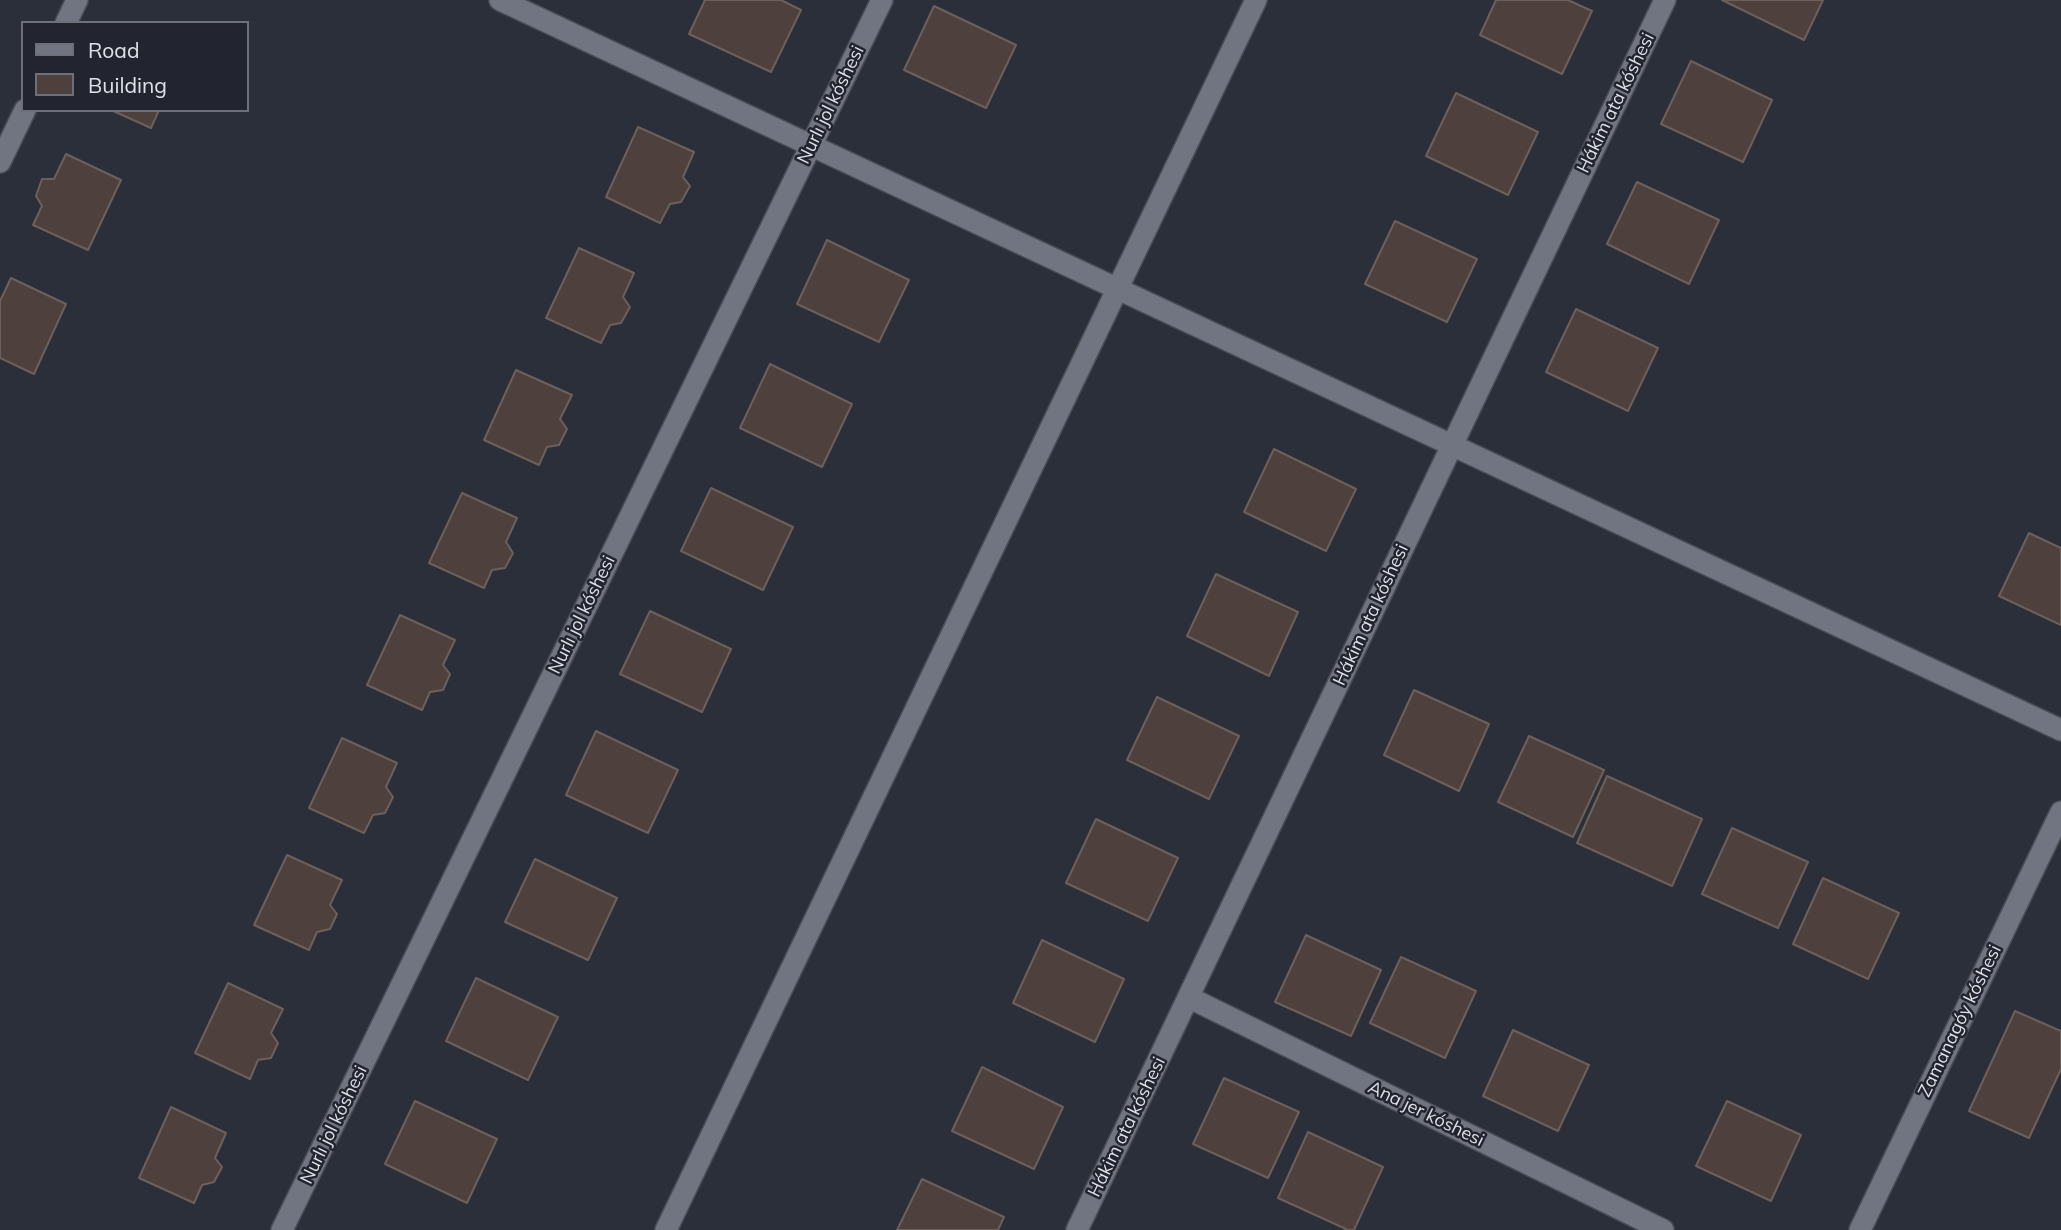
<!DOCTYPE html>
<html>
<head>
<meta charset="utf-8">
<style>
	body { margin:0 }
	#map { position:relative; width:2061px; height:1230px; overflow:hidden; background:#2b2f39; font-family:Mulish,sans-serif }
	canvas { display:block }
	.legend { position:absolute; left:21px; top:21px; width:228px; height:91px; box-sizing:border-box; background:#22252f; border:2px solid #6e7079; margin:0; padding:9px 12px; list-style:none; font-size:21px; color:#dfe1e8 }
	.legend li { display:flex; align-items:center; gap:14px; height:35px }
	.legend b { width:35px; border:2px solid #6e7079 }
</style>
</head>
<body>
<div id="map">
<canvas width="2061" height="1230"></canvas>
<ul class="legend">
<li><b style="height:9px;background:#717581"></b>Road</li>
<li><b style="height:19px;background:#4e413d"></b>Building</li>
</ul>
</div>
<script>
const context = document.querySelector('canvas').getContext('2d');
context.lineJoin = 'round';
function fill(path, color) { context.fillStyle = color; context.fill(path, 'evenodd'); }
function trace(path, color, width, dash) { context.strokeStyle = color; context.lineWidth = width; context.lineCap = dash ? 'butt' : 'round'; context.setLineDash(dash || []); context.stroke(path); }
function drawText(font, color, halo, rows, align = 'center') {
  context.font = font + ' Mulish,sans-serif'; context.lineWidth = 5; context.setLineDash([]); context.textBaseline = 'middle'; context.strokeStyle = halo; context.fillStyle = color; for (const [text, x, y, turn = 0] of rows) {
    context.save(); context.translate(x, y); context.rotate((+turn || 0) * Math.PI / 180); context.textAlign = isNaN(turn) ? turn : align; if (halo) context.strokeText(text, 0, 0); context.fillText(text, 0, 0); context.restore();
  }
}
const building = new Path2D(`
	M705,0H781L801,10L771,72L689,34Z
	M1496,0H1568L1592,11L1562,74L1480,35Z
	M1722,0H1823L1804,40Z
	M934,6L1016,45L986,108L904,70Z
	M1691,61L1772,100L1743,162L1661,124Z
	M1456,93L1538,132L1508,195L1426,156Z
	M111,110H159L151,128Z
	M638,127L694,152L683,177L690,186L681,202L670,204L660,223L606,197Z
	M66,154L121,180L88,250L33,225L42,206L36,196L42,179H54Z
	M1637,182L1719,220L1689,284L1607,244Z
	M1395,221L1477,259L1447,322L1365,284Z
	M827,240L909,280L879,342L797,304Z
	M579,248L634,273L623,297L630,307L621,323L610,325L601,343L546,318Z
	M11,278L66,304L34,374L0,358V301Z
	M1576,309L1658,348L1628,411L1546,372Z
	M770,364L852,404L822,467L740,428Z
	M516,370L572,395L560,419L567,429L559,445L547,447L539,465L484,440Z
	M1274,449L1356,489L1326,551L1244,512Z
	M711,488L793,527L763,590L681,551Z
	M462,493L517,518L506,542L513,553L505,568L492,570L484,588L429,563Z
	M2029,533L2061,548V625L1999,596Z
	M1216,574L1298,612L1269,676L1187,636Z
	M650,611L731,649L702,712L620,674Z
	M400,615L455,640L443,665L450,674L443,690L430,692L422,710L367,685Z
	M1414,690L1489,724L1459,791L1384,755Z
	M1157,697L1239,736L1209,799L1127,760Z
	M596,731L678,770L648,833L566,795Z
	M1529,736L1604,770L1573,837L1498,802Z
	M342,738L397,763L386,787L393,797L385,813L373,815L364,833L309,808Z
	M1607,776L1702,819L1672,886L1577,843Z
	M1096,819L1178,858L1148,921L1066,883Z
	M1732,828L1808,862L1778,928L1702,894Z
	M287,855L342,880L330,905L337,914L330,929L317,932L309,950L254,925Z
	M535,859L617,898L588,960L505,922Z
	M1823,878L1899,913L1868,979L1793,944Z
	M1306,935L1381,970L1351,1036L1275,1002Z
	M1042,940L1124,979L1095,1042L1013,1003Z
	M1401,957L1476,991L1445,1058L1370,1023Z
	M476,978L558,1017L528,1080L446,1041Z
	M228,983L283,1009L271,1033L278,1043L271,1058L258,1060L250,1079L195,1053Z
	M2015,1011L2061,1031V1069L2029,1138L1969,1111Z
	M1513,1030L1589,1065L1558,1131L1483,1096Z
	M982,1067L1063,1107L1034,1169L952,1131Z
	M1224,1078L1299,1112L1268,1178L1193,1144Z
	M415,1101L497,1139L467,1203L385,1164Z
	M1727,1101L1801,1135L1771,1201L1696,1166Z
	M171,1107L226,1133L215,1158L222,1167L214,1182L202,1185L194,1203L139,1178Z
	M1308,1132L1383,1167L1354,1230H1348L1278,1198Z
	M922,1179L1004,1217L998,1230H897Z`);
fill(building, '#4e413d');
trace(building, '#6d605b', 2);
const lane = new Path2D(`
	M666,1230L1256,0`);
const street = new Path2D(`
	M500,0L2061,730
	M66,23L77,0
	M0,162L25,110
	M1190,998L1663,1230
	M282,1230L882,0
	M1077,1230L1665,0
	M1860,1230L2061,812`);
trace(lane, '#494c54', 24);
trace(street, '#494c54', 24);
trace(lane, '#717581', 21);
trace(street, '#717581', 21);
drawText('18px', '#dfe1e8', '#22252f', [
	["Hákim ata kóshesi",1616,103,-64],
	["Nurlı jol kóshesi",831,105,-64],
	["Nurlı jol kóshesi",582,615,-64],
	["Hákim ata kóshesi",1371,615,-65],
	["Zamanagóy kóshesi",1960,1021,-64],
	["Ana jer kóshesi",1426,1114,26],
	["Nurlı jol kóshesi",334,1125,-64],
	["Hákim ata kóshesi",1127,1127,-64]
]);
</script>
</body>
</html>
